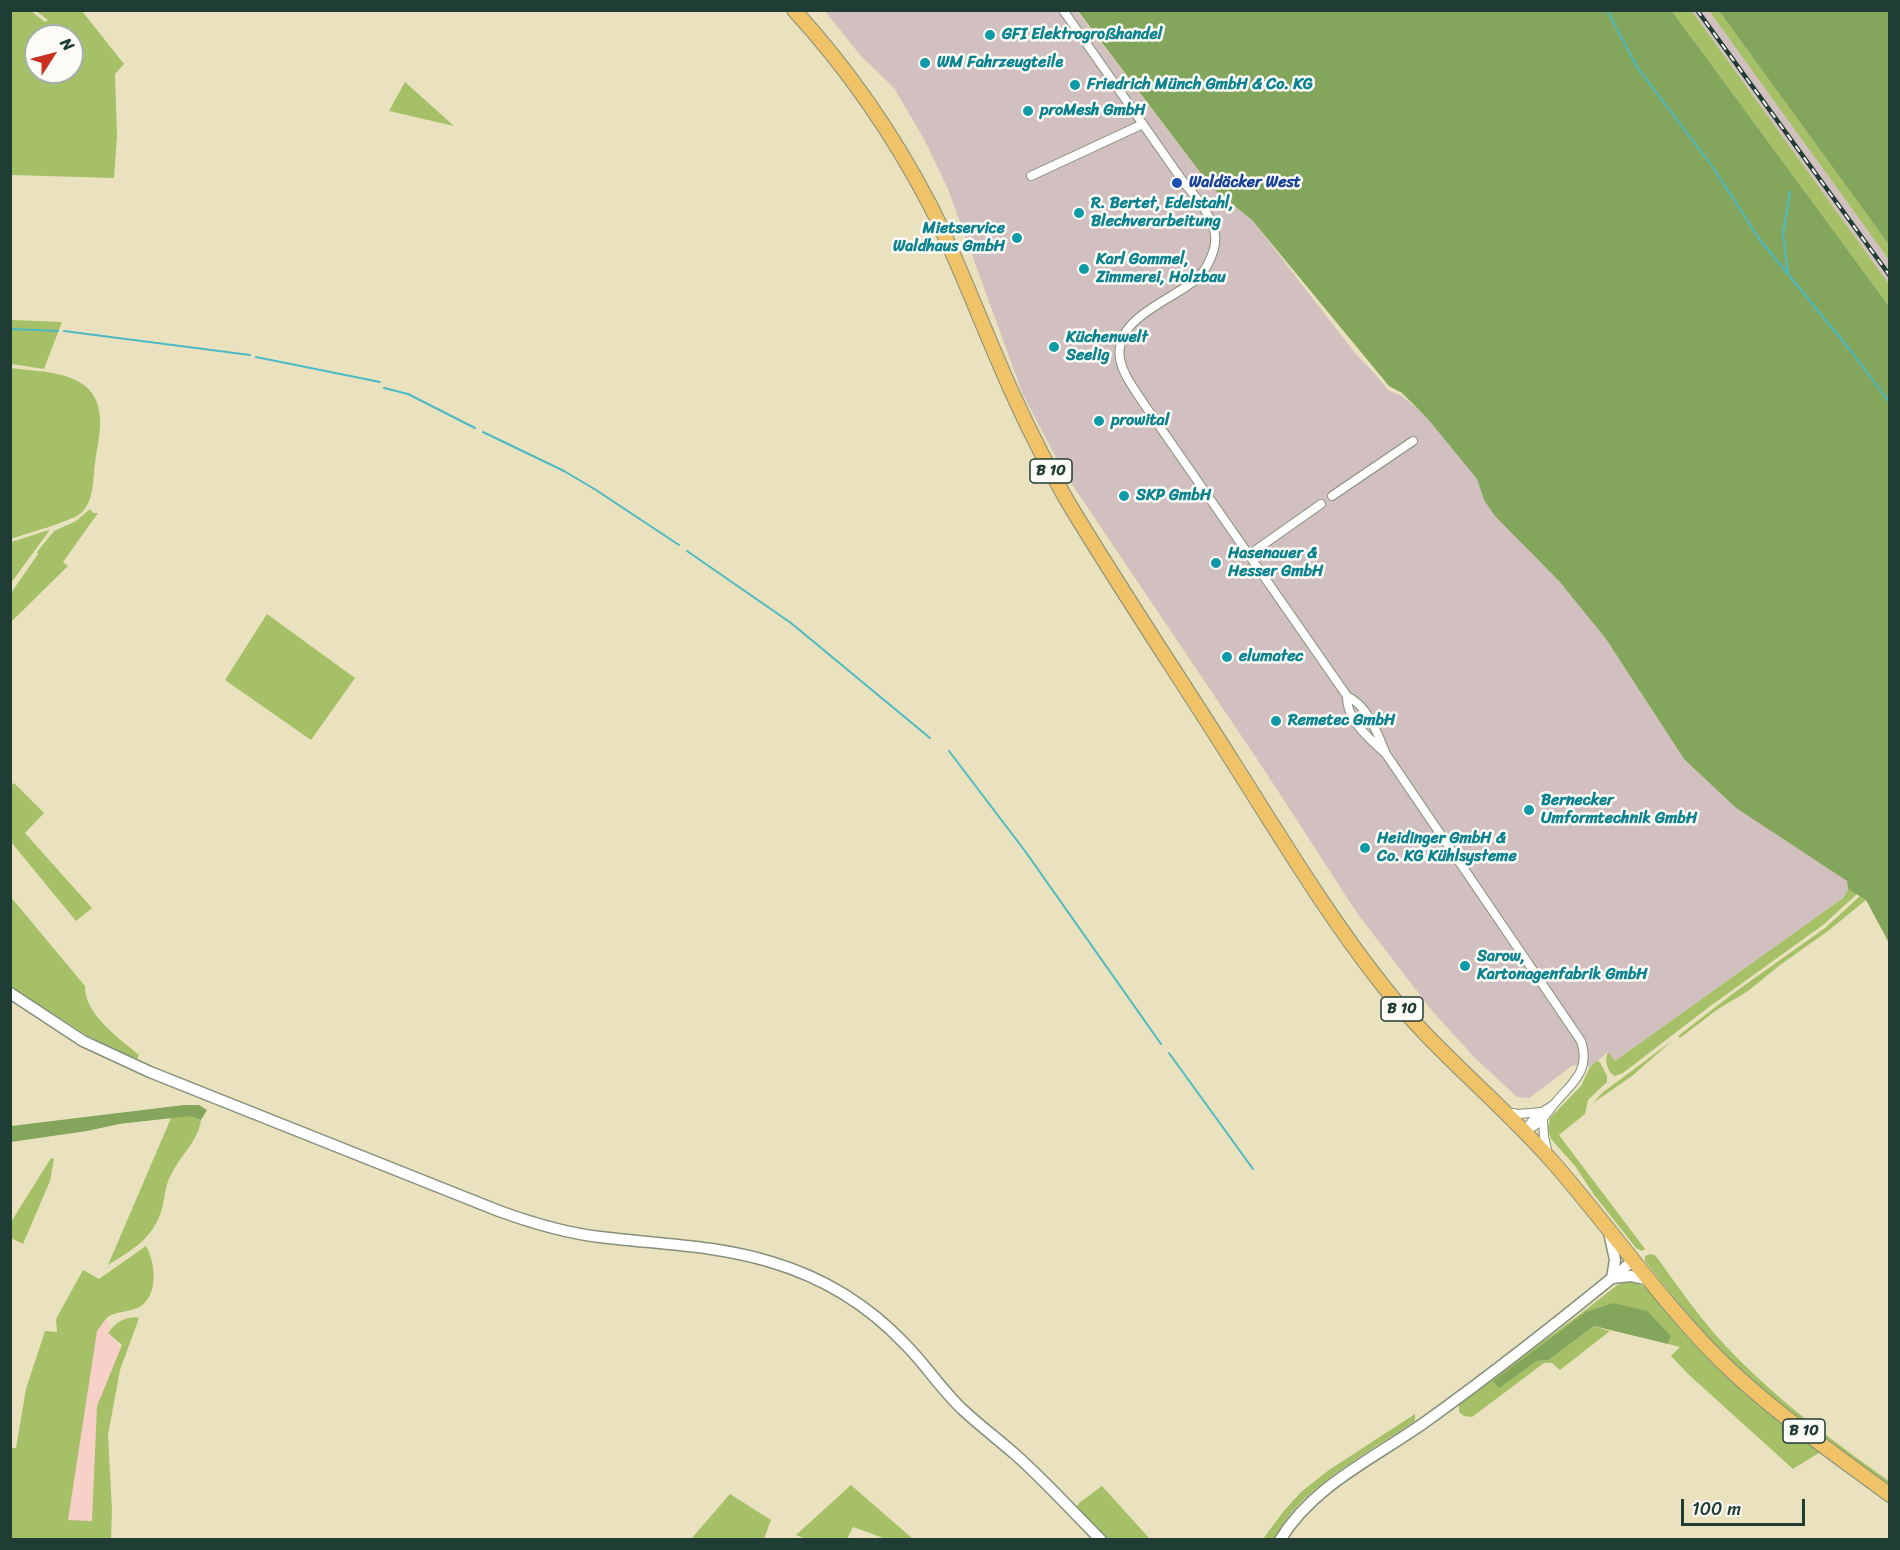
<!DOCTYPE html>
<html>
<head>
<meta charset="utf-8">
<style>
	body { margin:0 }
	#map { position:relative; width:1900px; height:1550px; overflow:hidden; background:#eae2bf; font-family:Sriracha,sans-serif }
	canvas { display:block }
	.frame { position:absolute; inset:0; border:12px solid #1f3d34; pointer-events:none }
	.north { position:absolute; left:24px; top:24px; width:60px; height:60px; box-sizing:border-box; background:#fdfcf7; border:2px solid #a4b0a9; border-radius:50%; rotate:54deg; font-size:16px; font-weight:700; line-height:24px; text-align:center; color:#1f3d34 }
	.north::after { content:''; display:block; margin:auto; width:21px; height:27px; background:#c8321e; clip-path:polygon(50% 0,100% 100%,50% 72%,0 100%) }
	.scale { position:absolute; left:1681px; top:1499px; width:124px; height:27px; box-sizing:border-box; border:3px solid #1f3d34; border-top:0; padding-left:8px; font-size:18px; line-height:21px; white-space:nowrap; color:#1f3d34; -webkit-text-stroke:4px #fdfcf7; paint-order:stroke }
</style>
</head>
<body>
<div id="map">
<canvas width="1900" height="1550"></canvas>
<div class="frame"></div>
<div class="north">N</div>
<div class="scale">100 m</div>
</div>
<script>
const context = document.querySelector('canvas').getContext('2d');
context.lineJoin = 'round';
function fill(path, color) { context.fillStyle = color; context.fill(path, 'evenodd'); }
function trace(path, color, width, dash) { context.strokeStyle = color; context.lineWidth = width; context.lineCap = dash ? 'butt' : 'round'; context.setLineDash(dash || []); context.stroke(path); }
function drawText(font, color, halo, rows, align = 'center') {
  context.font = font + ' Sriracha,sans-serif'; context.lineWidth = 5; context.setLineDash([]); context.textBaseline = 'middle'; context.strokeStyle = halo; context.fillStyle = color; for (const [text, x, y, turn = 0] of rows) {
    context.save(); context.translate(x, y); context.rotate((+turn || 0) * Math.PI / 180); context.textAlign = isNaN(turn) ? turn : align; if (halo) context.strokeText(text, 0, 0); context.fillText(text, 0, 0); context.restore();
  }
}
fill(new Path2D(`
	M105,1317L110,1325L108,1333L118,1344L121,1352L108,1385L101,1522L72,1529L62,1514L84,1343Z`), '#f7d1c8');
fill(new Path2D(`
	M825,11H1077L1212,188L1252,220L1355,353L1376,375L1388,390L1402,396L1428,418L1461,458L1477,479L1484,500L1559,581L1606,639L1684,759L1736,808L1847,881L1848,889L1843,898L1615,1061L1608,1052L1590,1067L1573,1065L1529,1098L1517,1097L1475,1058L1433,1012L1357,913L1265,771L1063,471L1023,395L948,189L924,139L894,88L860,55Z
	M1692,11H1709L1817,160L1889,260V284Z`), '#d2bfc0');
fill(new Path2D(`
	M11,10L31,11L45,22L48,20L36,11H82L124,64L115,74L117,136L114,178L11,175ZM36,36H72V72H36Z
	M1672,11H1692L1889,284V306Z
	M1709,11H1719L1889,245V260Z
	M405,82L454,126L389,111Z
	M11,320L62,322L44,369L11,364Z
	M11,368C46,373 97,370 100,417C101,432 97,448 95,463C93,479 94,503 80,514C69,522 25,534 11,539Z
	M90,509L93,513H98L63,562L68,566L11,622V593L38,554L37,552L54,531L76,521Z
	M49,530V531L11,583V542Z
	M267,614L355,678L311,740L225,680Z
	M14,783L44,813L25,833L92,908L76,921L11,842V786Z
	M1848,889L1857,894L1823,925L1709,1007L1623,1073L1615,1076C1607,1072 1604,1060 1608,1052L1615,1061L1843,898Z
	M10,896L85,986C84,1014 120,1039 139,1055L136,1061L88,1036L11,987Z
	M1860,896L1866,900L1828,931L1780,965L1748,991L1718,1009L1680,1038L1678,1036L1735,992L1825,928Z
	M1673,1040L1632,1076L1593,1103L1602,1093Z
	M1597,1061L1600,1062L1607,1076V1082L1588,1100L1585,1114L1559,1135L1645,1249L1642,1251L1636,1248L1595,1196L1575,1166L1551,1139L1548,1129L1550,1118L1581,1086L1590,1067Z
	M190,1115L201,1120C198,1141 181,1155 172,1173C165,1184 165,1197 162,1209C153,1239 132,1250 108,1265L171,1118Z
	M51,1158L54,1159L50,1181L23,1244L11,1238V1222Z
	M146,1246C155,1261 159,1294 141,1306C131,1312 119,1311 109,1316C105,1319 101,1326 97,1331L68,1520L92,1521L97,1406L122,1345L108,1333C116,1322 126,1316 139,1318L120,1370L108,1435L112,1510L111,1539H11V1448H16L26,1389L45,1331L57,1332L56,1319L83,1270L99,1279Z
	M1650,1254L1655,1255L1661,1263C1678,1287 1695,1311 1714,1333C1764,1390 1827,1437 1889,1481V1489C1846,1456 1800,1424 1759,1387C1716,1349 1680,1306 1645,1261V1256Z
	M1627,1281C1652,1283 1666,1310 1680,1328C1720,1377 1772,1413 1822,1451L1793,1469L1688,1374L1671,1356L1680,1347L1668,1344L1671,1336L1613,1303L1499,1387L1537,1361L1549,1360L1594,1326L1610,1331L1560,1370L1552,1363H1544L1472,1417L1464,1416L1459,1412V1404L1588,1308L1616,1286Z
	M1415,1414V1421C1375,1448 1323,1476 1292,1512C1285,1520 1280,1531 1274,1539H1263L1283,1512L1301,1492L1329,1470Z
	M851,1485L913,1539H886L853,1527L847,1539H806L796,1535Z
	M1102,1486L1150,1539H1106L1076,1509L1079,1503Z
	M730,1494L771,1520L764,1539H691Z`), '#a5c067');
fill(new Path2D(`
	M1078,11H1672L1889,306V943L1866,900L1848,889L1847,881L1736,808L1684,759L1606,639L1559,581L1495,516L1484,500L1477,479L1428,419L1402,393L1389,386L1252,220L1212,188Z
	M1719,11H1889V245Z
	M184,1105H199L207,1110L201,1120L190,1116L119,1124L87,1131L11,1142V1126Z
	M1613,1303L1647,1311L1671,1336L1668,1344L1594,1326L1549,1360L1537,1361L1499,1388L1493,1381L1586,1312Z`), '#84a65c');
trace(new Path2D(`
	M1607,10L1637,67L1712,166L1760,240L1851,351L1890,403
	M1788,273L1783,234L1790,192
	M10,329L58,331
	M64,331L250,355
	M256,357L380,382
	M384,388L408,394L475,428
	M483,432L564,471L596,490L679,545
	M687,551L791,623L930,738
	M949,751L1025,851L1161,1044
	M1169,1053L1253,1169`), '#4bbac3', 2);
const minor = new Path2D(`
	M1063,10L1182,180C1193,194 1207,209 1213,226C1216,234 1216,241 1214,249C1211,259 1206,269 1199,277C1174,300 1113,317 1120,359C1123,375 1135,390 1144,404L1347,696C1369,707 1377,733 1386,754
	M1031,176L1143,124
	M1332,496L1413,441
	M1250,554L1321,504
	M1347,696C1346,720 1370,739 1386,754L1581,1041C1591,1071 1572,1083 1555,1103C1543,1118 1543,1122 1524,1132
	M1507,1112L1518,1114L1541,1112
	M1543,1121L1544,1137L1548,1154
	M1525,1130L1536,1116L1553,1105`);
const tertiary = new Path2D(`
	M10,993L83,1041L150,1072L499,1211C532,1223 565,1233 600,1237C657,1244 716,1245 771,1262C822,1277 868,1305 905,1344C925,1364 941,1389 962,1409C979,1425 999,1440 1017,1456C1046,1482 1073,1512 1101,1540
	M1609,1232L1615,1260L1612,1278
	M1613,1278L1631,1276L1650,1280
	M1280,1540C1314,1484 1377,1457 1428,1420C1499,1369 1567,1315 1634,1260`);
const primary = new Path2D(`
	M794,10C848,69 893,134 930,205C954,252 973,302 994,351C1015,402 1039,451 1066,499C1119,587 1176,672 1231,759C1280,836 1327,915 1384,987C1434,1050 1498,1100 1552,1161C1609,1226 1659,1299 1721,1361C1772,1411 1832,1452 1890,1495`);
trace(minor, '#84907a', 10);
trace(tertiary, '#84907a', 13);
trace(primary, '#84907a', 16);
trace(minor, '#fff', 8);
trace(tertiary, '#fff', 10);
trace(primary, '#f1c369', 14);
const rail = new Path2D(`
	M1697,10L1890,276`);
trace(rail, '#1f3d34', 4.5);
trace(rail, '#fdfcf7', 2, [7]);
for (const [x, y, r, color] of [
	[990,35,6,"#0f9aa8"],
	[925,63,6,"#0f9aa8"],
	[1075,85,6,"#0f9aa8"],
	[1028,111,6,"#0f9aa8"],
	[1177,183,6,"#1a4fb4"],
	[1079,213,6,"#0f9aa8"],
	[1017,238,6,"#0f9aa8"],
	[1084,269,6,"#0f9aa8"],
	[1054,347,6,"#0f9aa8"],
	[1099,421,6,"#0f9aa8"],
	[1124,496,6,"#0f9aa8"],
	[1216,563,6,"#0f9aa8"],
	[1227,657,6,"#0f9aa8"],
	[1276,721,6,"#0f9aa8"],
	[1529,810,6,"#0f9aa8"],
	[1365,848,6,"#0f9aa8"],
	[1465,966,6,"#0f9aa8"]
]) { const dot = new Path2D(); dot.arc(x, y, r, 0, 2 * Math.PI); context.fillStyle = color; context.fill(dot); trace(dot, '#fdfcf7', 2); }
for (const [x, y, w] of [
	[1051,471,42],
	[1402,1009,42],
	[1804,1431,42]
]) { const box = new Path2D(); box.roundRect(x - w / 2, y - 12, w, 24, 4.5); context.fillStyle = '#fdfcf7'; context.fill(box); trace(box, '#1f3d34', 1.5); }
drawText('bold 15px', '#1f3d34', null, [
	["B 10",1051,471],
	["B 10",1402,1009],
	["B 10",1804,1431]
]);
drawText('bold 16px', '#0d838f', '#fdfcf7', [
	["GFI Elektrogroßhandel",1002,35],
	["WM Fahrzeugteile",937,63],
	["Friedrich Münch GmbH & Co. KG",1087,85],
	["proMesh GmbH",1040,111],
	["R. Bertet, Edelstahl,",1091,204],
	["Blechverarbeitung",1091,222],
	["Mietservice",1005,229,"right"],
	["Waldhaus GmbH",1005,247,"right"],
	["Karl Gommel,",1096,260],
	["Zimmerei, Holzbau",1096,278],
	["Küchenwelt",1066,338],
	["Seelig",1066,356],
	["prowital",1111,421],
	["SKP GmbH",1136,496],
	["Hasenauer &",1228,554],
	["Hesser GmbH",1228,572],
	["elumatec",1239,657],
	["Remetec GmbH",1288,721],
	["Bernecker",1541,801],
	["Umformtechnik GmbH",1541,819],
	["Heidinger GmbH &",1377,839],
	["Co. KG Kühlsysteme",1377,857],
	["Sarow,",1477,957],
	["Kartonagenfabrik GmbH",1477,975]
], 'left');
drawText('bold 16px', '#164399', '#fdfcf7', [
	["Waldäcker West",1189,183]
], 'left');
</script>
</body>
</html>
